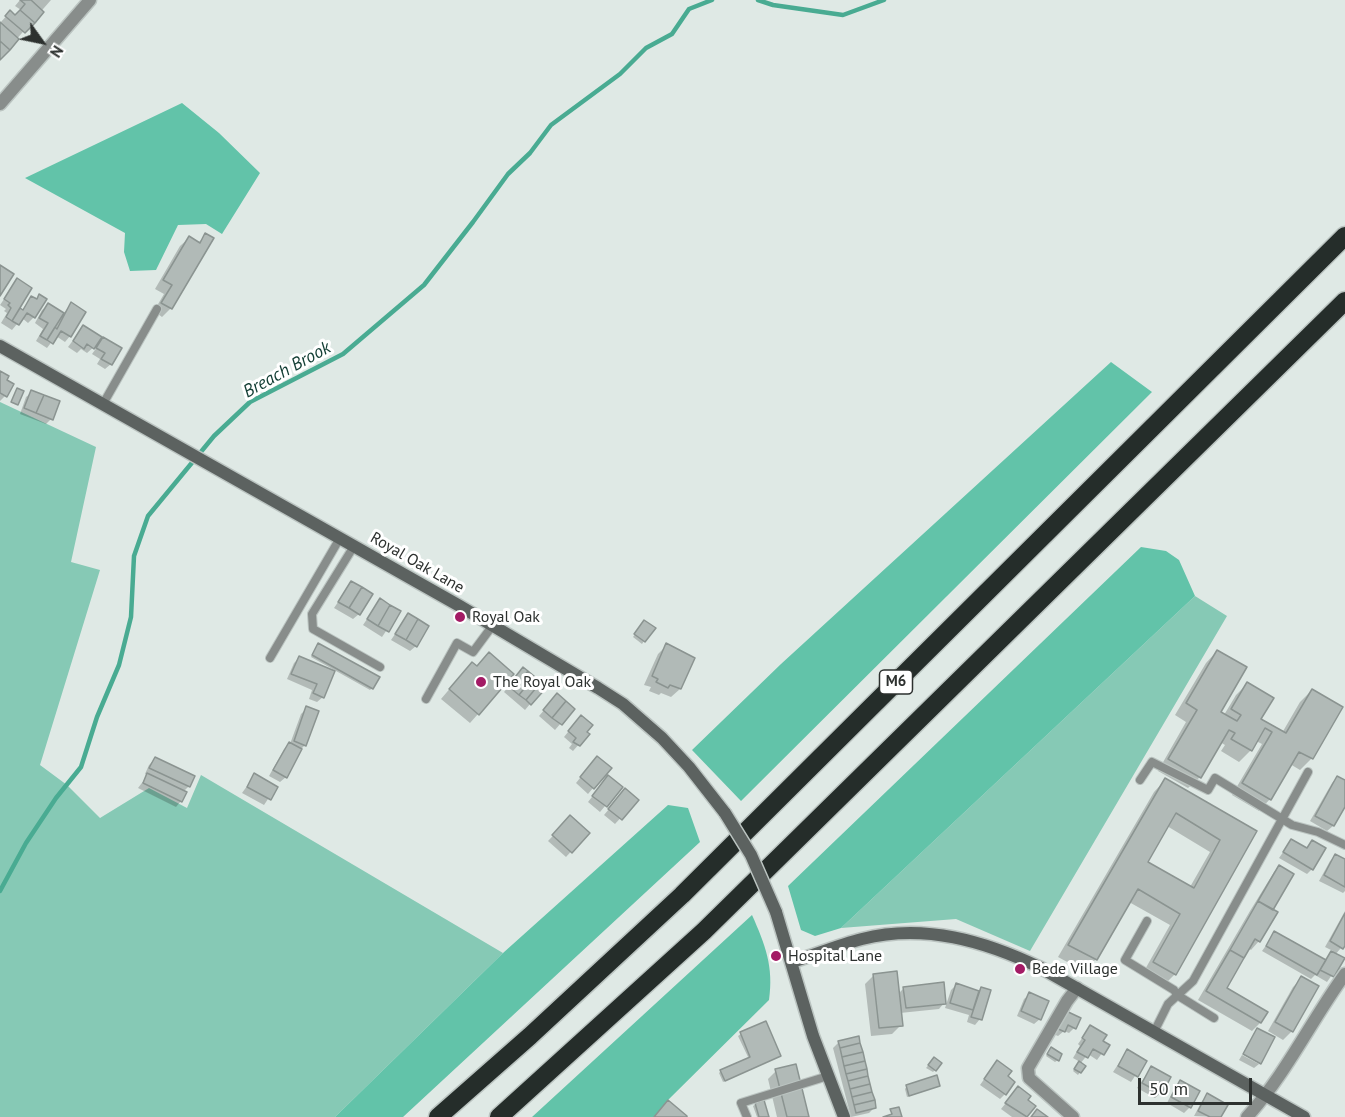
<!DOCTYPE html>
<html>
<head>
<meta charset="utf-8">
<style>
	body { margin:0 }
	#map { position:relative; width:1345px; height:1117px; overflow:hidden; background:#dfe9e5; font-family:"PT Sans",sans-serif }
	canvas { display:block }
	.north { position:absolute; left:12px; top:12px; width:60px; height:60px; -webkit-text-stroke:4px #fff; paint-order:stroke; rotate:123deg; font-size:16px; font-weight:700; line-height:24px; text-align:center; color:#2d312f }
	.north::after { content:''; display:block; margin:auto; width:21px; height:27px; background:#2d312f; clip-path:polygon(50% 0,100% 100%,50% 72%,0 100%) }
	.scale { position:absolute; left:1138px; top:1078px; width:114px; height:27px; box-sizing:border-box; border:3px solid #2d312f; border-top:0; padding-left:8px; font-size:18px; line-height:21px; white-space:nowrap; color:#2d312f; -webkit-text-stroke:4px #fff; paint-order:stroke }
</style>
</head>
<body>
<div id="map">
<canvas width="1345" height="1117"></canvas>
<div class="north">N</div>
<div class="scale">50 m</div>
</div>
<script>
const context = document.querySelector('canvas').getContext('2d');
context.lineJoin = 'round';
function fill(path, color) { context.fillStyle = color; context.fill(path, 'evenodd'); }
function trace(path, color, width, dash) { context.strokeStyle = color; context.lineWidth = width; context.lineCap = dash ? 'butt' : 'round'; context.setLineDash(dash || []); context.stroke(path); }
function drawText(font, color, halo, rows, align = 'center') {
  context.font = font + ' "PT Sans",sans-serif'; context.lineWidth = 6; context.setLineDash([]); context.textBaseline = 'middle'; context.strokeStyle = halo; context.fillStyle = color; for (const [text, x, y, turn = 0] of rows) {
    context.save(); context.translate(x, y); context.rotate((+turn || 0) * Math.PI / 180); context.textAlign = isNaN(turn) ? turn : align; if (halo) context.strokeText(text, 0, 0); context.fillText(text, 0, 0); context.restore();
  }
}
fill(new Path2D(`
	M0,402L96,447L71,562L100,570L40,765L67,785L100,818L149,788L187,808L201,775L503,953L335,1117H0Z
	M1195,596L1227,616L1030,951L956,919L841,928Z`), '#86c9b5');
fill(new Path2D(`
	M182,103L219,133L260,173L222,234L206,224L178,225L156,270L130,271L124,252L125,233L25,178Z
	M1111,362L1152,392L741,801L692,750L781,664Z
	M1141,547L1166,551L1179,560L1195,596L841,928L815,936L801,930L788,886Z
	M668,805L688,808L700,842L403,1117H335L503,953Z
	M752,915C765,944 774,967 769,1000L668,1100L654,1117H532Z`), '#62c3a9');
fill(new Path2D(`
	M20,0H51L0,58V23L10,12L15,17L21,10L15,6Z
	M206,235L171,308L162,317L154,311L164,294L155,289L180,246L189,238L198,243Z
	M17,280L18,309L21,311L32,298L36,300L40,296L34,317L28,323L22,318L12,330L1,323L7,313L4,311L6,309L0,305Z
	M71,304L70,336L65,342L56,336L47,348L36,341L43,329L35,323L42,310L48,305L63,314Z
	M83,327L95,346L87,353L81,349L77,353L68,347Z
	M103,339L111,364L105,369L97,364L100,359L92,354Z
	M0,373L5,396L0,401Z
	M32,392L51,419L46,424L20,414L26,397Z
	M351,583L359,614L353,619L334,608Z
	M380,600L399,612L382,637L363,625Z
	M408,615L416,646L410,651L391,640Z
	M642,624L644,641L642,644L633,637Z
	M667,645L693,659L680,689L671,697L661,693L659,695L649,691L651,687L644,685L658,654Z
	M316,647L372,688L370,690L311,657Z
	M1217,651L1219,712L1224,715L1236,695L1247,684L1259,720L1282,733L1300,702L1312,690L1341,707L1312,758L1300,770L1290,764L1270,799L1259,811L1232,795L1262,744L1256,741L1251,750L1239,762L1221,751L1225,745L1220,742L1200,777L1188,788L1158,771L1186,722L1175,715L1206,663Z
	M299,658L333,672L323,697L317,702L309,699L312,690L287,679L294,663Z
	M464,672L478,714L470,723L441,699Z
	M518,675L530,704L525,710L504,692Z
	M552,701L573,709L555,730L539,716Z
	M307,708L305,745L300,750L286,777L280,782L269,776L284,749L290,744L301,714Z
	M576,722L587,735L573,751L569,748L572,744L564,737Z
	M155,759L189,786L183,792L181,801L176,807L138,788L148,775L145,774L149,765Z
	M592,763L593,788L588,794L576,783Z
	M255,775L276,787L264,805L242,793Z
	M1337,777L1345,782V804L1333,826L1327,831L1310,821L1332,783Z
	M1165,780L1255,831L1175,974L1164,985L1143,973L1170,925L1129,902L1096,959L1084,971L1058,957L1154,792ZM1167,826L1210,852L1190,887L1146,863Z
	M603,783L621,787L600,812L588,802Z
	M620,796L637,800L615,824L604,815Z
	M571,817L588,833L566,857L548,841Z
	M1291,841L1305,849L1312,842V869L1307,874L1279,858Z
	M1335,856L1345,861V891L1343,893L1319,881L1330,861Z
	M1280,867L1271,910L1259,941L1251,950L1248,948L1225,988L1266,1012L1260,1023L1252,1031L1198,1000L1250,911L1274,872Z
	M1345,911V943L1335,955L1343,959L1327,982L1315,975L1311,979L1262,951L1275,933L1324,961L1333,951L1325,947Z
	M874,975L898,994L904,988L944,1003L939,1009L900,1013L901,1025L892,1034L871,1036L865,984Z
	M1302,978L1292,1031L1283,1040L1268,1031L1293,987Z
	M956,985L978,992L981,988L980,1019L975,1025L967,1022L969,1015L945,1008L951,990Z
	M1030,994L1040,1019L1034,1024L1017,1016L1024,999Z
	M1059,1017L1074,1028L1069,1033L1064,1031L1058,1036L1051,1033Z
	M1090,1027L1101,1041L1108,1045L1097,1060L1088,1054L1080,1064V1072L1078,1075L1073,1071L1080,1062L1073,1058L1080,1046L1078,1044Z
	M741,1034L779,1056L723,1082L719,1073L721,1071L749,1059L738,1036Z
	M839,1042L875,1107L869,1113L851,1117L833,1048Z
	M1127,1051L1145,1061L1131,1082L1113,1072Z
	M1049,1052L1058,1060L1055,1062L1046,1056Z
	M1242,1055L1259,1064L1254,1068L1239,1060Z
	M932,1061L935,1070L933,1072L926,1068Z
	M992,1068L1006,1077L1005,1094L1000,1099L980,1085Z
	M1151,1068L1161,1093L1155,1098L1137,1088Z
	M776,1071L807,1117H777L768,1079Z
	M1181,1082L1190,1107L1184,1113L1167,1103L1175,1087Z
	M907,1086H939L907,1097L905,1089Z
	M1018,1088L1026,1101L1033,1106L1026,1117H1012L1001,1109Z
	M1208,1095L1219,1117L1194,1116L1202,1101Z
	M756,1104L767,1117H757L753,1106Z`), '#0003');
trace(new Path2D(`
	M758,0L773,5L843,15L884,0
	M0,891L26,843L56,798L81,767L97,717L119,665L131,617L134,556L148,516L214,436L250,402L343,354L424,285L473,222L508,174L530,153L551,125L620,74L646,48L672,34L689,9L712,0`), '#49ab92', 4.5);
const building = new Path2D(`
	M20,0H31L44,12L35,23L20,10L25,4Z
	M10,10L15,15L20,10L35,23L25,33L5,16Z
	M0,22L19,39L10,50L0,41Z
	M0,41L10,50L0,60Z
	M205,233L214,238L172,309L161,303L172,285L163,280L189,236L200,243Z
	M0,265L14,274L0,296Z
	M17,278L32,288L12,321L6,317L11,308L8,305L10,303L4,299Z
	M39,294L47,299L35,318L27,313L19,325L12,321L20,308L23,310L31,296L37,299Z
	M71,302L86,312L71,337L61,331L53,344L47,340L55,327L57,329Z
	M48,303L64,313L47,340L40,336L48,323L39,318Z
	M83,325L102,337L94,349L87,344L84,349L73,341Z
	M103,337L122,348L112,365L101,359L105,353L96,348Z
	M0,371L9,376L7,380L14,384L7,397L0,393Z
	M17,388L24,391L18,405L11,402Z
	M31,390L44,395L36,413L24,408Z
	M44,395L60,401L53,420L36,413Z
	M351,581L362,587L349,608L338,602Z
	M362,587L373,594L360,615L349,608Z
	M380,598L390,605L378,626L367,619Z
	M390,605L401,611L389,632L378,626Z
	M408,613L418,619L406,640L395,634Z
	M418,619L429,626L417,647L406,640Z
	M644,620L656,628L645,642L634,634Z
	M318,643L380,677L373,689L312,655Z
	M666,643L695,658L681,689L670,685L668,688L656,682L658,679L652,676Z
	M1217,650L1247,667L1221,712L1237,721L1241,715L1231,709L1247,682L1274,698L1261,719L1286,733L1312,689L1343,707L1313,759L1299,752L1271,800L1242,783L1272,732L1265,728L1252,751L1231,739L1235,733L1229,730L1201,778L1168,759L1197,710L1186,703Z
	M489,652L514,674L479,715L449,689L472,662L477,666Z
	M299,656L335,671L324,698L313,693L317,684L291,674Z
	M523,667L528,671L513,690L508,686Z
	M528,671L534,676L519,695L513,690Z
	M534,676L541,682L526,700L519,695Z
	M541,682L547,687L531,705L526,700Z
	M557,693L566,701L552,718L543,710Z
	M566,701L575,709L562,725L552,718Z
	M306,706L319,711L306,746L294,741Z
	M581,715L593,725L587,732L590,734L580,746L573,742L576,738L568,731Z
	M289,742L302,749L287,778L273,770Z
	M597,756L612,768L594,789L580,777Z
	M155,757L195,776L190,787L149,768Z
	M147,773L187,792L182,802L143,783Z
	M254,773L278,787L271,800L247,787Z
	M608,775L623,787L607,807L592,796Z
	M1337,776L1345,780V807L1334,826L1315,816Z
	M1165,778L1257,831L1176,975L1153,962L1180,914L1138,889L1097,960L1068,945ZM1176,813L1220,840L1194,888L1148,862Z
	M625,788L639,800L622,820L608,809Z
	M570,815L590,833L572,853L552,835Z
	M1291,839L1307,848L1312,840L1326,848L1313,870L1283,852Z
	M1335,854L1345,859V887L1324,875Z
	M1279,865L1294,874L1273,910L1258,901Z
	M1258,901L1278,912L1260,942L1255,939L1244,958L1230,950Z
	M1345,913V946L1343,949L1330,941Z
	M1274,931L1326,960L1317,975L1266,946Z
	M1230,950L1244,958L1227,988L1268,1012L1261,1023L1206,991Z
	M1331,951L1345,958L1334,977L1320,970Z
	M897,971L903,1026L879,1028L873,974Z
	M1301,976L1319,986L1293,1032L1275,1022Z
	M944,982L946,1004L906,1008L903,987Z
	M956,983L979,991L973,1010L950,1003Z
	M981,987L991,990L982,1020L971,1017Z
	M1029,992L1049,1001L1041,1020L1021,1011Z
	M1064,1010L1081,1018L1076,1029L1068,1025L1065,1032L1056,1028Z
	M766,1021L781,1056L725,1081L720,1070L750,1057L740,1032Z
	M1090,1025L1107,1035L1103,1041L1110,1045L1104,1055L1093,1049L1088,1058L1077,1052L1085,1040L1082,1038Z
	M1257,1028L1275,1037L1261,1064L1243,1054Z
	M859,1036L860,1043L840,1048L838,1041Z
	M860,1043L863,1052L842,1057L840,1048Z
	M1051,1047L1062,1054L1059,1061L1047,1054Z
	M1127,1049L1147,1061L1138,1077L1118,1066Z
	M863,1052L865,1061L844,1066L842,1057Z
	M934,1057L942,1063L936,1071L928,1065Z
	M997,1060L1012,1071L1008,1076L1015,1082L1006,1095L984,1079Z
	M865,1061L867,1069L846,1074L844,1066Z
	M1079,1061L1086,1066L1081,1073L1074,1069Z
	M796,1064L809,1117H787L775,1069Z
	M1151,1066L1171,1077L1162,1094L1142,1083Z
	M867,1069L868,1076L848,1081L846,1074Z
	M937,1075L940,1086L909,1096L906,1085Z
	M868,1076L870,1084L850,1089L848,1081Z
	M1180,1080L1200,1091L1191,1108L1171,1097Z
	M870,1084L872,1092L852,1097L850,1089Z
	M1018,1086L1031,1096L1028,1100L1036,1106L1027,1117L1005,1103Z
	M872,1092L875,1100L854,1105L852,1097Z
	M1207,1093L1228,1105L1221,1117H1210L1198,1111Z
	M668,1100L687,1116V1117H654Z
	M764,1100L769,1117H759L755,1103Z
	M875,1100L876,1108L856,1113L854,1105Z
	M899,1107L902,1117H883L892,1114L890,1109Z
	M1037,1109L1048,1117H1031Z`);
fill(building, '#b1bab7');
trace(building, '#8b9491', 1.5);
const lane = new Path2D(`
	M103,404L157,309
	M354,546L312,614L313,629L380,667
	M270,658L340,538
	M426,699L457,643L473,652L493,625
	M1140,780L1152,762L1208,790L1215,778L1292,825L1318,832L1345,845
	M1147,921L1125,960L1174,990L1177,995L1214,1018
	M1154,1032L1168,1004L1193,981L1308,772
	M747,1117L741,1103L828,1076`);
const street = new Path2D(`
	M0,104L90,0
	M1073,1117L1029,1078L1028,1068L1067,1001L1077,988
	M1247,1117C1286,1074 1311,1021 1345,974`);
const secondary = new Path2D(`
	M0,346L458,605L598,688L623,704L662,738L689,767L725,813
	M776,912L813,1036L844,1117
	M792,962C815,955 838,945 862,939C924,923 985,941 1041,968L1304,1117`);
const highway = new Path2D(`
	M438,1117L530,1036L682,895L1345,236
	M499,1117L704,931L1345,301`);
trace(lane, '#bbc4c1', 10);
trace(street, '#bbc4c1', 15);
trace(secondary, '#bbc4c1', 15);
trace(highway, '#bbc4c1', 21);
trace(lane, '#888d8b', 8);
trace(street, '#888d8b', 12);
trace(secondary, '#5c6260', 12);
trace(highway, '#252d2a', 18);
const secondaryBridge = new Path2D(`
	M725,813L751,855L776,912`);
trace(secondaryBridge, '#bbc4c1', 15, []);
trace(secondaryBridge, '#5c6260', 12);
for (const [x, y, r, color] of [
	[460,617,6,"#a31b65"],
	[481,682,6,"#a31b65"],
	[776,956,6,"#a31b65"],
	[1020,969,6,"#a31b65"]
]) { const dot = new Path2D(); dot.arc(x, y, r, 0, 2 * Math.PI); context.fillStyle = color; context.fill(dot); trace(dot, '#fff', 2); }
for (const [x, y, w] of [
	[896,682,33]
]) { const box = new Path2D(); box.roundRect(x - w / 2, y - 12, w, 24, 4.5); context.fillStyle = '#fff'; context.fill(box); trace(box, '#2d312f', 1.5); }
drawText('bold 15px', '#2d312f', null, [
	["M6",896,682]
]);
drawText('16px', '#2d312f', '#fff', [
	["Royal Oak Lane",417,563,30]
]);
drawText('16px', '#2d312f', '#fff', [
	["Royal Oak",472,617],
	["The Royal Oak",493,682],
	["Hospital Lane",788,956],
	["Bede Village",1032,969]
], 'left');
drawText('italic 18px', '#113d33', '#fff', [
	["Breach Brook",287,370,-29]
]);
</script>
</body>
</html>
